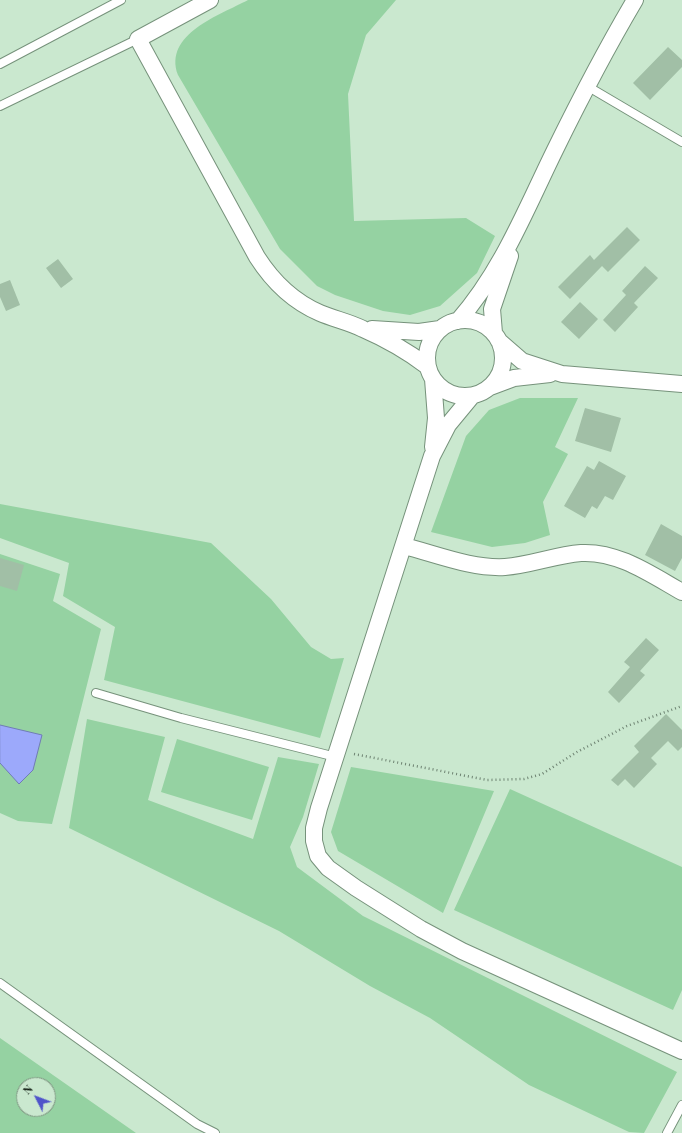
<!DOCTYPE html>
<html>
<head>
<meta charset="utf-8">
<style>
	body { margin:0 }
	#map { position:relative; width:682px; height:1133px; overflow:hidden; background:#cae8cf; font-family:"Playfair Display",serif }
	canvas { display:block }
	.north { position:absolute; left:16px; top:1077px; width:40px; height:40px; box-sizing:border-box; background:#cae8cf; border:1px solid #7e9481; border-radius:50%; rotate:312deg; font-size:11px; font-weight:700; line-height:16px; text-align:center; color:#0b160d }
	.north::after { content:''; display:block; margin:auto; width:14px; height:18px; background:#4f54ca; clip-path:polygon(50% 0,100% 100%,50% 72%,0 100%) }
</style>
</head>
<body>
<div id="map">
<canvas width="682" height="1133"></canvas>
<div class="north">N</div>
</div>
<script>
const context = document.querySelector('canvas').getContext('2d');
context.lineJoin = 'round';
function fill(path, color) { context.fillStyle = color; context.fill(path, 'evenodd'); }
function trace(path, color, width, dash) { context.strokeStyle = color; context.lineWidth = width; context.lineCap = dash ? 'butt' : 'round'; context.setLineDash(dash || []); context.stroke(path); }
fill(new Path2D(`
	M248,0H396L366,35L348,94L354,221L466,218L495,236L477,273L440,306L410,315L383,311L335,295L317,286L280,249L178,75C163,34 220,15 248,0Z
	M520,398H578L555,447L568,454L543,502L550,535L525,543L492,547L431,532L466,436L489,410Z
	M0,504L211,543L271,599L311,647L331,659L344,658L320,738L104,680L115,627L63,596L69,563L0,538Z
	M0,554L60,574L53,601L101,629L52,824L18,821L0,813Z
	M87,719L165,737L148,800L253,839L278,757L319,764L303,817L290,847L297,867L363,916L677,1072L644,1133L629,1132L529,1085L430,1018L370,986L279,931L69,828Z
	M177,739L269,767L252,820L161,792Z
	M351,767L494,791L443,913L338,851L331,832Z
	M510,789L682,867V990L673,1010L454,910Z
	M0,1038L136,1133H0ZM24,1085H48V1109H24Z`), '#95d2a2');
const water = new Path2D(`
	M0,725L42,735L33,770L19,784L0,763Z`);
fill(water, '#9ca9fb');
trace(water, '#707db4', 1);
fill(new Path2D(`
	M668,47L682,60V67L650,100L633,83Z
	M627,227L640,240L608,272L602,266L570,299L558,287L590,255L594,260Z
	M58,259L73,279L61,288L46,268Z
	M645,266L658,278L634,303L638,307L615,332L603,320L626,295L622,291Z
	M10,280L20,305L6,311L0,297V284Z
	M580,302L598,319L579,339L561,322Z
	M585,408L621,418L611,452L575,441Z
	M599,461L626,476L613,500L605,496L597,509L592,506L585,518L564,506L587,466L594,470Z
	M661,524L682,536V558L675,571L645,555Z
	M0,558L24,565L17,591L0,586Z
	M646,638L659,650L640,671L645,675L619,703L608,692L630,667L624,662Z
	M666,714L682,730V747L678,751L668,741L651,758L657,764L634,788L625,779L618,786L611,780L639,752L634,746Z`), '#a1bfa6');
const service = new Path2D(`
	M0,64L121,0
	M587,86L682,142
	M0,106L138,39
	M96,693L181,718L336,757
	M0,983L197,1124L215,1133
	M667,1133L682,1105`);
const minor = new Path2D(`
	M210,0L138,39L257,257C273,282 292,301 320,313C334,319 349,322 363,329C386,339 407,351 427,366
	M427 358a38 38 0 1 1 76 0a38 38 0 1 1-76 0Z
	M458,321C502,271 526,209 555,150C580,99 606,49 635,0
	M372,329L419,332L440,329
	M494,333L492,309L510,256
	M499,341L522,361L562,374L682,384
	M433,379L436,418L433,447
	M490,387L514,378L550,374
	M472,396L448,425L432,456L319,808L314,828V841L318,856L328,868L356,888L421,929L462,951L682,1051
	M404,546C436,554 472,569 505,567C531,565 555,555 581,553C618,551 650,574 682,592`);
trace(service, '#76927b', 10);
trace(minor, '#76927b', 18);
trace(new Path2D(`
	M354,754L487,780L524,779L542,774L577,752L627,726L682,706`), '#6e8372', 2.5, [1, 3]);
trace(service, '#fff', 8);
trace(minor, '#fff', 16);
</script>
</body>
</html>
